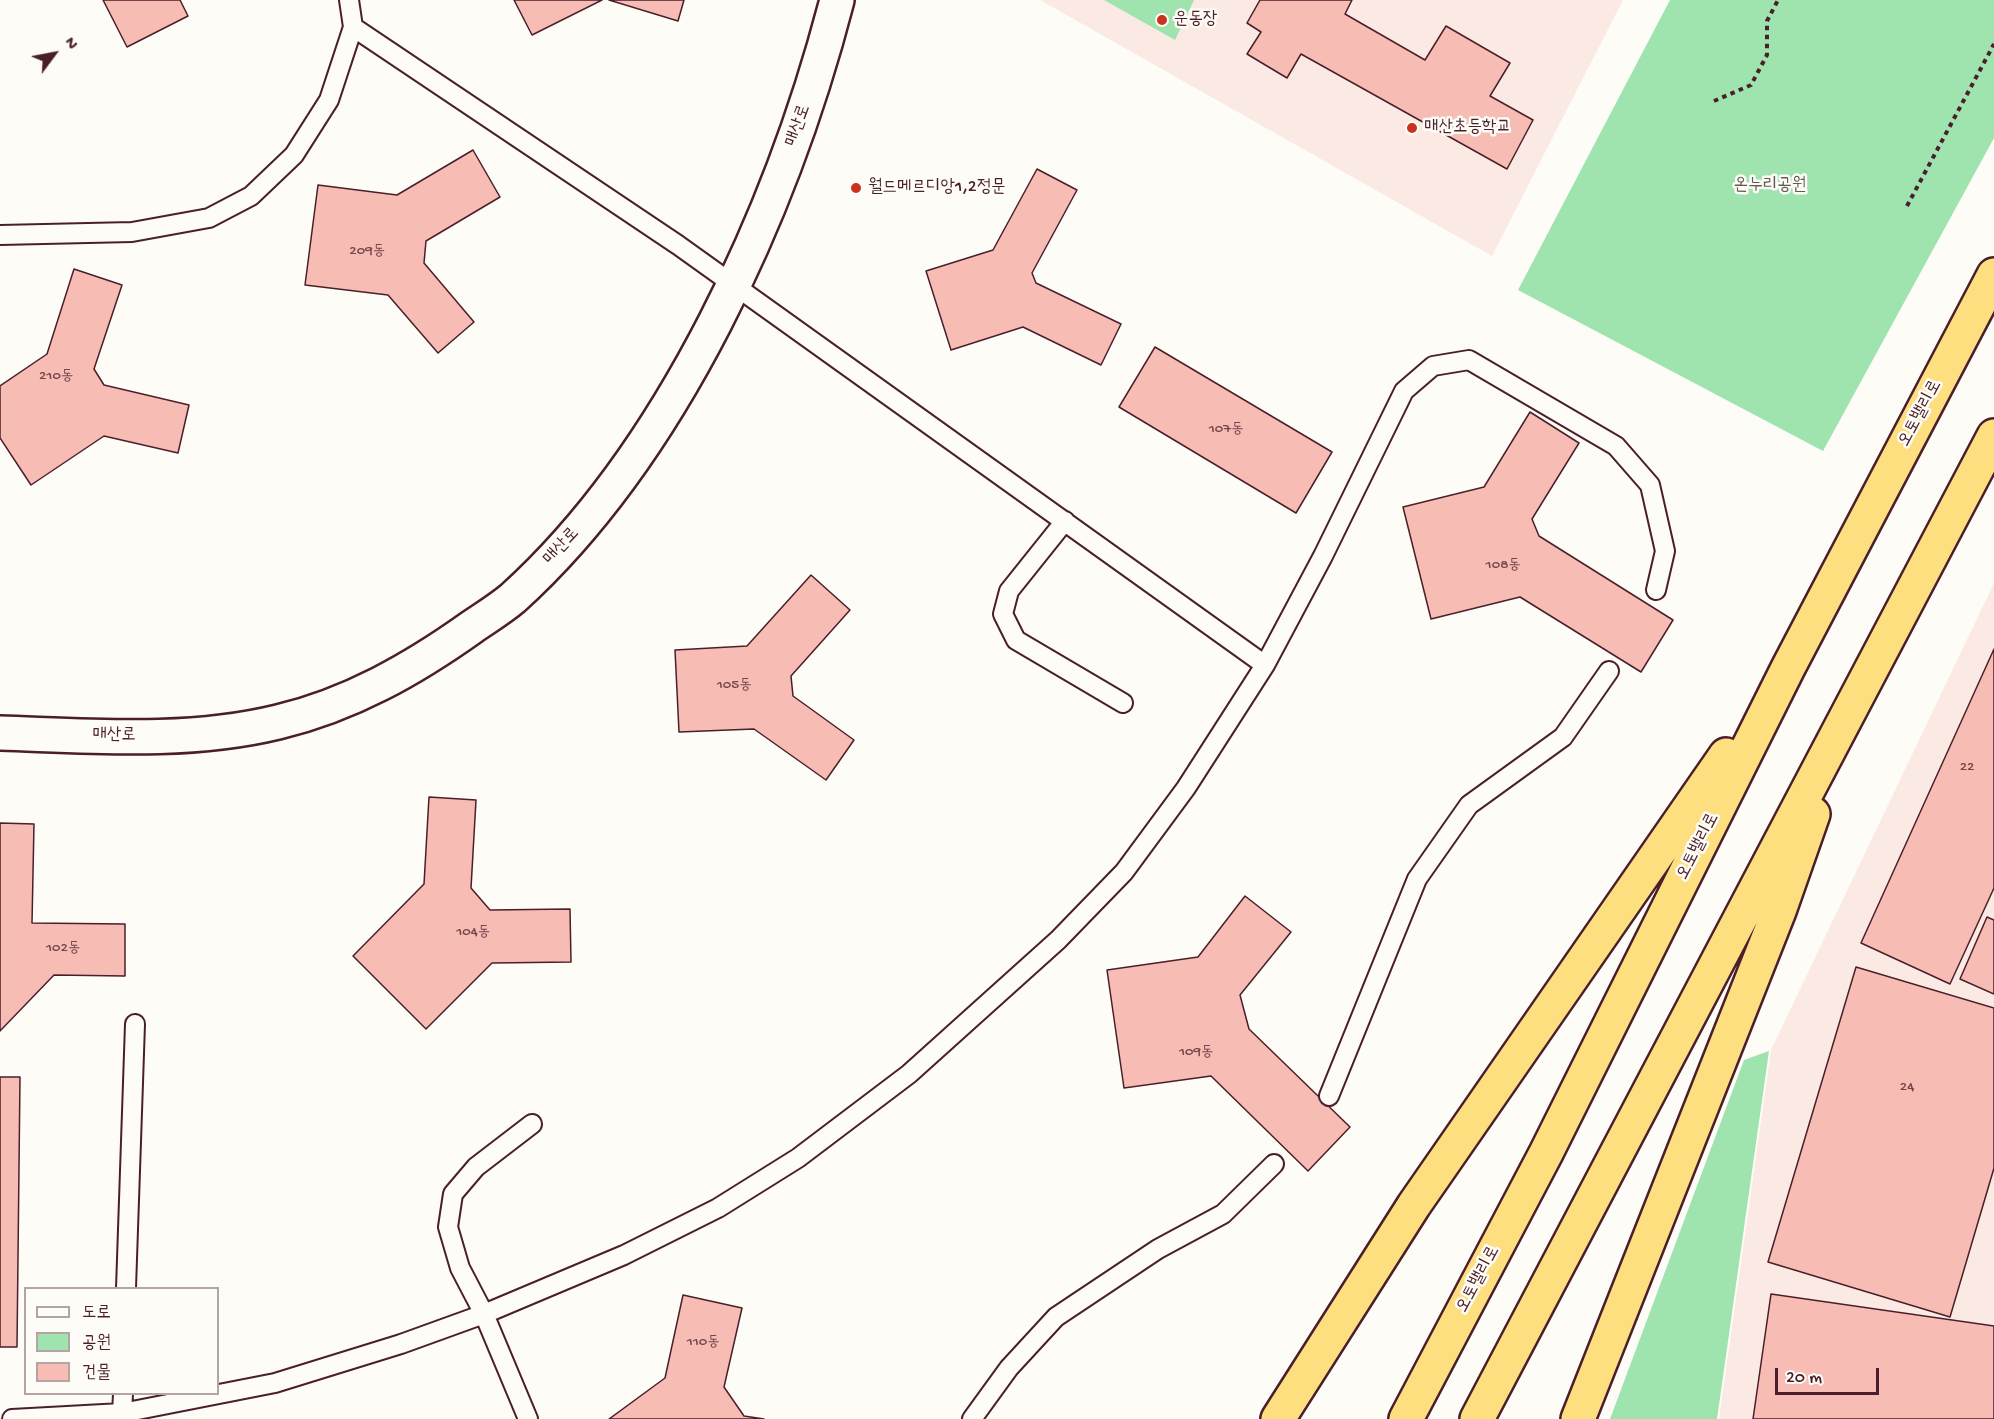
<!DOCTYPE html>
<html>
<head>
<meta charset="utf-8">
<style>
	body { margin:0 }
	#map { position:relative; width:1994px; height:1419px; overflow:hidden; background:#fdfcf7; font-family:"Gochi Hand","Poor Story",sans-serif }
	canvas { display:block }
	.legend { position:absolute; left:24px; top:1287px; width:195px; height:108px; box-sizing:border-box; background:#fdfcf7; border:2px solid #b5a4a5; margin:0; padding:8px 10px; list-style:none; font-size:18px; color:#4a1f2b }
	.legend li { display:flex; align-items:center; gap:12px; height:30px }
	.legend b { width:30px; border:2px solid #b5a4a5 }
	.north { position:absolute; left:24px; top:24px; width:60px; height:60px; -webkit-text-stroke:4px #fdfcf7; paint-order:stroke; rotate:58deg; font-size:16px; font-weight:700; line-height:24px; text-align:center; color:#4a1f2b }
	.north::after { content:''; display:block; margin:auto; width:21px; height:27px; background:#4a1f2b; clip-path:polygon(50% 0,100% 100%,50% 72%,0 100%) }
	.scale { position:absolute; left:1775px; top:1368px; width:104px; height:27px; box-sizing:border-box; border:3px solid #4a1f2b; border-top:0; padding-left:8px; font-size:18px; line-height:21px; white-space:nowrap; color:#4a1f2b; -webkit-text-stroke:4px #fdfcf7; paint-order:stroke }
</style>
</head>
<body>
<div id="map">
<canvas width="1994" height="1419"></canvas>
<ul class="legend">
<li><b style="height:8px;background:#fdfcf7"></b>도로</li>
<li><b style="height:16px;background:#9fe3af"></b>공원</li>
<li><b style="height:16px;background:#f7bcb3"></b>건물</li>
</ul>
<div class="north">N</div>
<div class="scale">20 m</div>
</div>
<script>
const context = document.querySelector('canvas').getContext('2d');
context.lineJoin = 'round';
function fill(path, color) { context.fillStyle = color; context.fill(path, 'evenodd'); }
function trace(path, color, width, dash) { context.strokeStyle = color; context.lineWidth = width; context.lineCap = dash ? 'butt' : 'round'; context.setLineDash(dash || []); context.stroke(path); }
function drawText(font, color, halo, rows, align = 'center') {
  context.font = font + ' "Gochi Hand","Poor Story",sans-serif'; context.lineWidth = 5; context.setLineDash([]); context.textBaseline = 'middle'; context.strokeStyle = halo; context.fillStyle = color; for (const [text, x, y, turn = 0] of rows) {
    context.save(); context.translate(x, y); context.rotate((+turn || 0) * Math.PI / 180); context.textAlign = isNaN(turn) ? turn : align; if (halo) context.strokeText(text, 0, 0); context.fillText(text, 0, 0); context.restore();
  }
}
fill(new Path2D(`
	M1040,0H1623L1492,256Z
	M1994,583V1419H1719L1771,1050Z`), '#fbe9e3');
fill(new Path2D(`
	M1104,0H1194L1175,40Z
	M1670,0H1994V138L1823,451L1518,290Z
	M1769,1051L1717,1419H1610L1744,1060Z`), '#9fe3af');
const building = new Path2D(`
	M103,0H180L188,16L127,47Z
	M514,0H602L532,35Z
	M609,0H684L678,21Z
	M1260,0H1352L1345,14L1425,60L1446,26L1510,63L1490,96L1533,120L1507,169L1301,54L1287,78L1247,54L1261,32L1247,23Z
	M473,150L500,197L426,241L424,263L474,322L438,353L388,295L305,285L318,185L397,195Z
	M1037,169L1077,190L1032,273L1036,283L1121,324L1101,365L1023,327L951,350L926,271L993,250Z
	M74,269L122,285L94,369L104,385L189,405L178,453L104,436L31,485L0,438V386L47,354Z
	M1155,347L1332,452L1296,513L1119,407Z
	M1530,412L1579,443L1532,519L1539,536L1673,620L1641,672L1520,597L1431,619L1403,507L1484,487Z
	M811,575L850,610L791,676L793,696L854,740L826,780L754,729L679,732L675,650L747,646Z
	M1994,649V888L1950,984L1861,943Z
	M429,797L476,800L471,888L490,910L570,909L571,962L492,963L426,1029L353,956L424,884Z
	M0,823L34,824L32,923L125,924V976L54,975L0,1031Z
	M1245,896L1291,932L1240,995L1249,1029L1350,1127L1308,1171L1211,1076L1124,1088L1107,970L1198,957Z
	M1987,917L1994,920V994L1960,979Z
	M1856,967L1994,1008V1168L1950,1317L1768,1262Z
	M0,1077H20L17,1347H0Z
	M1771,1294L1994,1326V1419H1753Z
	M683,1295L742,1308L724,1387L744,1416L764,1419H609L665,1378Z`);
fill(building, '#f7bcb3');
trace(building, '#4a1f2b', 1.5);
const service = new Path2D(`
	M353,27L678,245L1265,665
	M0,235L132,232L209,218L251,196L294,155L329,100L353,27L349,0
	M1065,521L1009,591L1003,614L1016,640L1123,703
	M1329,1096L1417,879L1469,805L1563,737L1609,671
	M126,1288L135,1024
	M122,1413L123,1394
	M12,1419L122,1413L275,1383L401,1344L484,1314L624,1255L718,1208L798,1158L909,1074L1058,940L1124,872L1186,788L1265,665L1323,556L1404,391L1433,366L1469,360L1616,446L1650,485L1665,551L1656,590
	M528,1419L484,1314L460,1268L448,1227L453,1194L476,1167L532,1124
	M972,1419L1009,1368L1056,1317L1158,1249L1223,1214L1274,1164`);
const tertiary = new Path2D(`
	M0,733C92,736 188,744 278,722C350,705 413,669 472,627C485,618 500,609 513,598C674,452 783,208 837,0`);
const trunk = new Path2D(`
	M1278,1419L1414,1205L1726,755
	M1406,1419L1546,1153L1788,668L1994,275
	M1477,1419L1994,436
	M1578,1419L1779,911L1813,814`);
trace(service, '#4a1f2b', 22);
trace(tertiary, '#4a1f2b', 38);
trace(trunk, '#4a1f2b', 38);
trace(new Path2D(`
	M1714,101L1751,85L1767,55V21L1778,0
	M1907,206L1994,44`), '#4a1f2b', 4, [4.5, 4.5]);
trace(service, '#fdfcf7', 18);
trace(tertiary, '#fdfcf7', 33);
trace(trunk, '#fedf80', 33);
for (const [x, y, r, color] of [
	[1162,20,6,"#c8321e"],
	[1412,128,6,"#c8321e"],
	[856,188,6,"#c8321e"]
]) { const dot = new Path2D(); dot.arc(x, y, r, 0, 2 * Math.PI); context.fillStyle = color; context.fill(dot); trace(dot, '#fdfcf7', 2); }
drawText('15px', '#75464d', null, [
	["209동",367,252],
	["210동",56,377],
	["107동",1226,430],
	["108동",1503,566],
	["105동",734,686],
	["22",1967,768],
	["104동",473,933],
	["102동",63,949],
	["109동",1196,1053],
	["24",1907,1088],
	["110동",703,1343]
]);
drawText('18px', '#4a1f2b', '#fdfcf7', [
	["운동장",1174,20],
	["매산초등학교",1424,128],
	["월드메르디앙1,2정문",868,188]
], 'left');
drawText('18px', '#4a1f2b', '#fdfcf7', [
	["매산로",799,126,-70],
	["오토밸리로",1921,414,-62],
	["매산로",562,547,-47],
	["매산로",114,736,1],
	["오토밸리로",1699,847,-63],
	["오토밸리로",1479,1280,-62]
]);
drawText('18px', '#645a53', '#fdfcf7', [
	["온누리공원",1770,186]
]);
</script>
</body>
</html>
